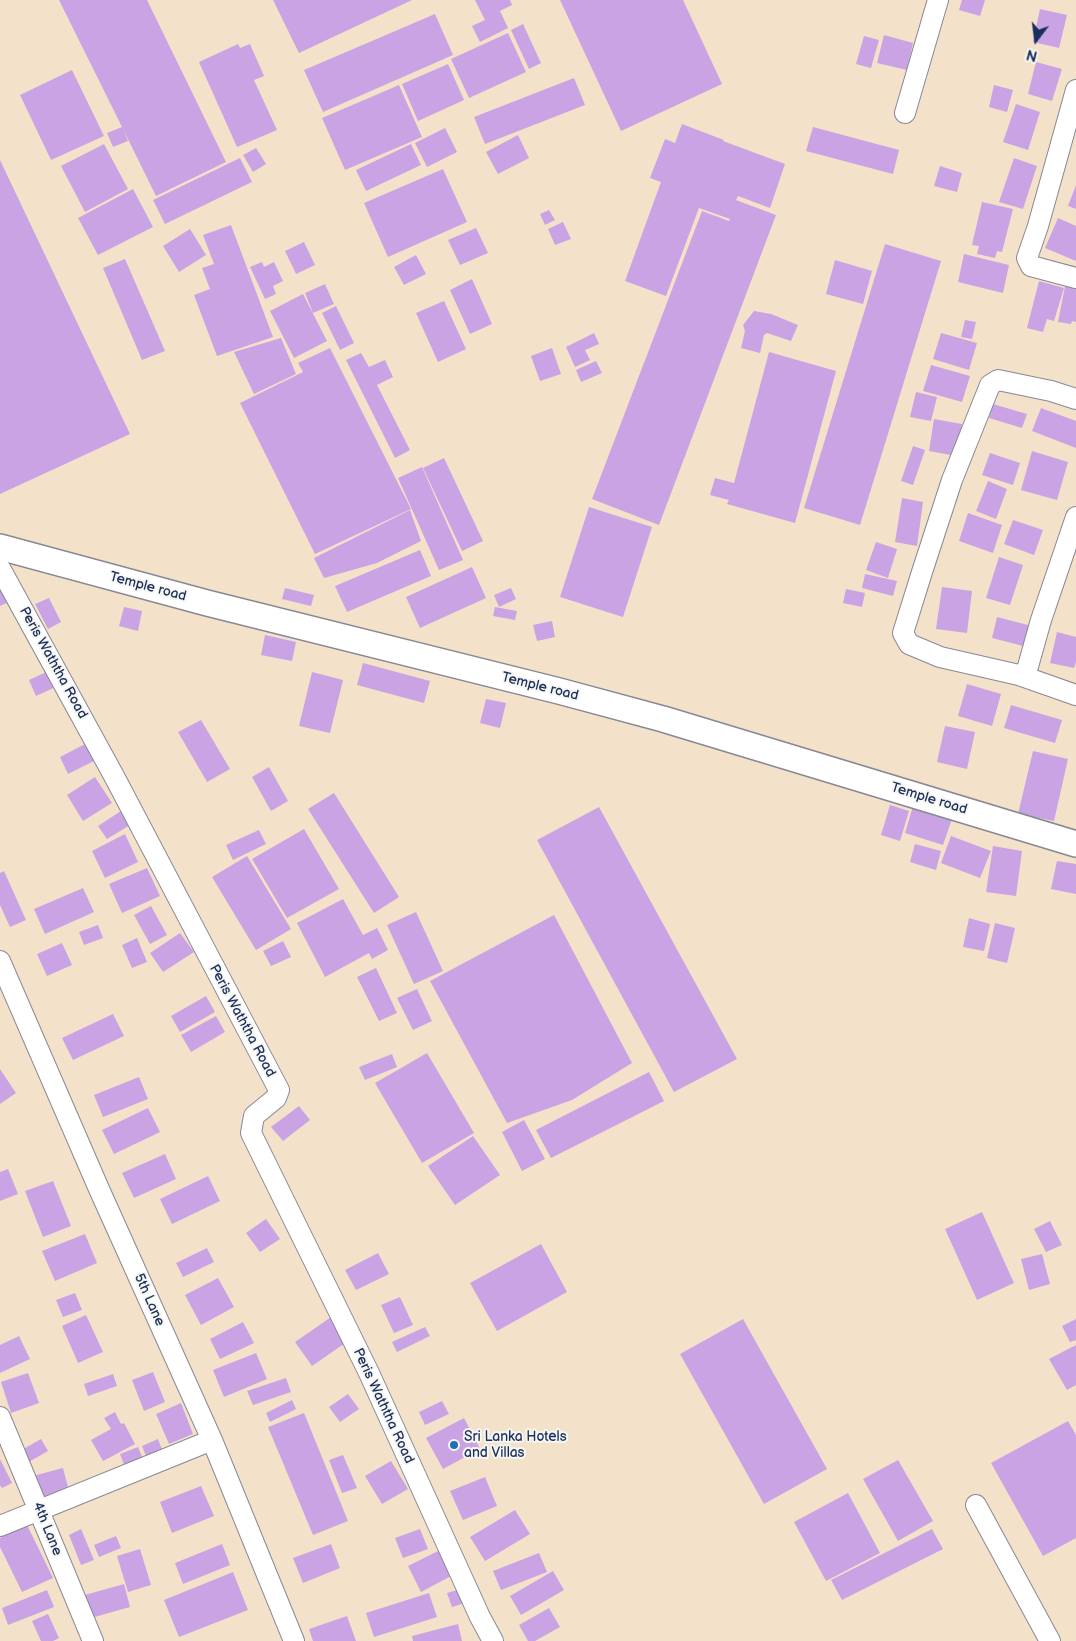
<!DOCTYPE html>
<html>
<head>
<meta charset="utf-8">
<style>
	body { margin:0 }
	#map { position:relative; width:1076px; height:1641px; overflow:hidden; background:#f3e2c9; font-family:"Balsamiq Sans",sans-serif }
	canvas { display:block }
	.north { position:absolute; left:1011px; top:15px; width:50px; height:50px; -webkit-text-stroke:4px #f6f6f2; paint-order:stroke; rotate:195deg; font-size:14px; font-weight:700; line-height:20px; text-align:center; color:#1b2f5e }
	.north::after { content:''; display:block; margin:auto; width:18px; height:22px; background:#1b2f5e; clip-path:polygon(50% 0,100% 100%,50% 72%,0 100%) }
</style>
</head>
<body>
<div id="map">
<canvas width="1076" height="1641"></canvas>
<div class="north">N</div>
</div>
<script>
const context = document.querySelector('canvas').getContext('2d');
context.lineJoin = 'round';
function fill(path, color) { context.fillStyle = color; context.fill(path, 'evenodd'); }
function trace(path, color, width, dash) { context.strokeStyle = color; context.lineWidth = width; context.lineCap = dash ? 'butt' : 'round'; context.setLineDash(dash || []); context.stroke(path); }
function drawText(font, color, halo, rows, align = 'center') {
  context.font = font + ' "Balsamiq Sans",sans-serif'; context.lineWidth = 4; context.setLineDash([]); context.textBaseline = 'middle'; context.strokeStyle = halo; context.fillStyle = color; for (const [text, x, y, turn = 0] of rows) {
    context.save(); context.translate(x, y); context.rotate((+turn || 0) * Math.PI / 180); context.textAlign = isNaN(turn) ? turn : align; if (halo) context.strokeText(text, 0, 0); context.fillText(text, 0, 0); context.restore();
  }
}
fill(new Path2D(`
	M59,0H147L226,162L156,196L123,129L128,141L113,147L107,133L122,127Z
	M273,0H412L299,53Z
	M475,0H510L512,5L500,11L508,28L480,42L472,26L485,20Z
	M560,0H683L722,84L621,131Z
	M962,0H985L980,16L959,10Z
	M1040,9L1067,15L1059,48L1033,42Z
	M435,14L453,55L323,112L304,70Z
	M523,24L541,63L529,69L511,30Z
	M508,33L526,72L469,98L451,59Z
	M884,35L913,43L907,70L877,63Z
	M864,36L879,40L871,68L856,64Z
	M238,44L240,48L250,44L264,76L254,80L277,130L237,147L199,62Z
	M1036,62L1062,69L1052,101L1028,94Z
	M448,64L464,100L418,121L402,84Z
	M72,70L104,136L51,160L20,95Z
	M574,78L585,105L485,144L474,117Z
	M399,85L422,137L345,170L322,118Z
	M994,85L1013,90L1007,112L989,107Z
	M1016,104L1040,112L1028,150L1003,142Z
	M682,124L724,140L723,141L785,164L770,208L738,196L736,200L776,215L659,525L592,499L702,211L729,221L730,219L699,208L666,296L625,281L661,182L650,178L665,139L675,143Z
	M813,127L899,150L893,174L806,151Z
	M445,128L457,152L427,167L415,143Z
	M518,135L529,158L498,174L486,152Z
	M104,144L128,189L85,212L61,166Z
	M411,144L421,165L366,191L356,170Z
	M256,148L266,164L253,172L243,155Z
	M240,158L252,182L165,224L153,200Z
	M1014,158L1037,166L1023,209L999,202Z
	M0,160L130,434L0,494Z
	M940,166L962,173L957,192L934,186Z
	M443,169L467,222L388,257L364,203Z
	M1076,185V209L1068,206Z
	M133,189L153,227L98,255L78,218Z
	M982,202L1013,209L1002,252L997,251L995,258L977,254L979,246L972,245Z
	M549,210L555,220L545,225L540,214Z
	M1058,218L1076,226V261L1045,248Z
	M563,222L571,239L555,245L548,229Z
	M231,225L273,337L217,356L194,295L210,289L202,268L214,264L203,235Z
	M476,228L488,253L460,265L448,240Z
	M190,229L206,255L179,272L163,246Z
	M304,242L315,265L296,274L285,251Z
	M885,244L941,261L860,525L804,508Z
	M964,254L1009,265L1003,293L958,282Z
	M416,255L426,274L404,285L394,267Z
	M125,259L165,351L142,360L103,268Z
	M835,260L872,271L863,304L826,294Z
	M262,262L264,267L274,262L283,281L273,286L276,294L265,299L250,267Z
	M472,279L492,324L470,334L450,290Z
	M1039,281L1064,288L1054,321L1047,319L1043,332L1027,328Z
	M325,284L334,304L313,313L305,293Z
	M1065,286L1076,289V322L1072,321L1071,324L1058,322Z
	M303,294L327,341L294,358L270,311Z
	M444,301L466,349L438,362L416,313Z
	M336,306L354,343L340,350L322,313Z
	M754,311L771,314L798,325L791,341L767,333L764,335L760,353L741,348L745,331L743,325Z
	M965,320L976,322L972,339L961,337Z
	M594,333L599,344L585,350L590,360L575,367L566,347Z
	M941,333L977,343L969,370L933,359Z
	M281,338L296,374L254,394L234,352Z
	M330,348L411,509L315,554L240,403L303,372L298,363Z
	M552,348L561,374L540,381L531,356Z
	M769,352L836,371L795,523L727,504L729,500L710,495L715,478L734,483Z
	M361,353L369,367L385,360L393,377L377,385L410,450L395,458L346,360Z
	M596,361L602,373L581,382L576,370Z
	M931,365L970,376L962,402L923,391Z
	M916,392L937,397L931,421L910,417Z
	M993,404L1027,414L1022,428L989,418Z
	M1041,408L1076,421V448L1032,431Z
	M934,419L962,424L956,456L929,451Z
	M913,446L925,450L913,485L901,481Z
	M1032,451L1068,462L1057,500L1021,490Z
	M990,453L1020,463L1013,485L982,475Z
	M444,458L483,541L462,551L423,468Z
	M422,467L463,560L439,570L398,478Z
	M988,481L1007,489L996,519L976,511Z
	M902,498L923,502L917,546L895,542Z
	M589,507L652,527L623,617L560,597Z
	M410,510L421,541L377,563L324,578L314,558Z
	M968,513L1002,525L993,553L959,541Z
	M1013,520L1043,530L1034,555L1004,544Z
	M876,542L897,549L888,578L866,570Z
	M420,550L431,576L347,612L335,586Z
	M999,557L1023,565L1010,605L986,598Z
	M472,567L486,598L420,628L406,597Z
	M0,572L13,600L0,606Z
	M865,574L897,581L893,596L862,588Z
	M942,587L972,591L967,633L936,629Z
	M285,588L314,595L311,606L282,599Z
	M511,588L516,599L499,607L494,595Z
	M846,589L865,593L862,607L843,603Z
	M49,598L61,622L48,629L35,604Z
	M124,607L142,611L138,631L119,626Z
	M495,607L517,611L515,620L493,616Z
	M997,617L1032,626L1027,647L992,638Z
	M552,621L555,637L537,641L533,625Z
	M1057,632L1076,637V662L1074,668L1050,663Z
	M265,635L296,642L292,661L261,655Z
	M363,663L430,681L424,703L357,685Z
	M53,669L60,685L36,696L29,680Z
	M312,672L343,680L330,733L299,726Z
	M967,684L1001,694L992,726L958,716Z
	M486,699L506,703L500,728L480,723Z
	M1011,705L1062,720L1055,743L1004,728Z
	M201,720L230,769L207,782L178,732Z
	M945,726L975,732L967,769L937,762Z
	M91,741L100,758L68,774L60,757Z
	M1033,751L1068,759L1054,821L1018,814Z
	M269,767L288,801L271,811L252,777Z
	M95,777L112,803L83,821L67,795Z
	M334,793L399,897L374,913L308,809Z
	M890,805L909,811L900,841L881,835Z
	M913,806L952,819L943,845L905,833Z
	M599,807L737,1059L674,1092L537,840Z
	M121,811L130,825L107,839L98,826Z
	M304,829L339,889L287,918L252,859Z
	M259,830L266,844L233,860L226,845Z
	M125,834L138,862L105,878L92,851Z
	M951,836L991,851L980,878L941,863Z
	M915,844L941,851L936,870L910,862Z
	M993,846L1022,851L1016,896L986,892Z
	M247,856L291,929L256,950L212,877Z
	M1057,861L1076,864V894L1051,889Z
	M147,868L160,896L122,913L109,884Z
	M4,871L26,920L10,927L0,905V873Z
	M83,888L94,912L45,934L34,909Z
	M343,899L363,935L377,928L388,950L372,959L369,953L325,977L297,923Z
	M151,906L167,935L150,944L134,915Z
	M416,912L443,971L414,984L387,925Z
	M554,915L632,1063L572,1100L507,1123L430,981Z
	M969,918L990,924L984,951L963,947Z
	M995,923L1015,928L1007,963L987,958Z
	M98,925L103,938L84,945L79,932Z
	M180,933L194,952L163,972L150,953Z
	M137,938L147,962L132,968L122,945Z
	M283,941L291,957L271,966L263,951Z
	M62,943L72,965L47,976L37,954Z
	M376,968L397,1013L379,1021L357,977Z
	M417,989L432,1021L413,1030L397,998Z
	M206,996L215,1012L180,1032L171,1016Z
	M113,1014L124,1036L73,1060L62,1038Z
	M216,1016L225,1032L191,1052L181,1035Z
	M427,1053L474,1133L422,1163L375,1083Z
	M392,1054L397,1067L365,1080L359,1067Z
	M0,1069L16,1093L0,1104Z
	M649,1072L664,1101L551,1158L536,1130Z
	M139,1077L148,1099L103,1117L94,1095Z
	M299,1106L310,1120L283,1141L271,1127Z
	M148,1108L160,1132L114,1154L102,1130Z
	M524,1120L545,1159L522,1171L502,1132Z
	M473,1136L500,1175L455,1205L428,1166Z
	M165,1154L176,1179L134,1198L122,1173Z
	M8,1169L18,1194L0,1201V1172Z
	M208,1176L220,1201L172,1224L160,1199Z
	M53,1181L71,1226L43,1237L25,1191Z
	M982,1212L1014,1283L977,1300L945,1229Z
	M266,1219L280,1239L260,1252L246,1233Z
	M1050,1221L1062,1245L1046,1252L1034,1229Z
	M85,1234L97,1263L55,1281L42,1251Z
	M541,1244L567,1292L497,1331L470,1283Z
	M207,1248L214,1262L183,1277L176,1263Z
	M378,1253L389,1274L356,1290L345,1270Z
	M1042,1254L1050,1284L1029,1290L1021,1259Z
	M218,1278L234,1307L201,1325L185,1295Z
	M75,1293L82,1310L63,1317L56,1300Z
	M400,1297L413,1325L394,1333L381,1305Z
	M86,1315L103,1352L78,1363L62,1326Z
	M334,1315L351,1339L312,1366L295,1342Z
	M743,1319L827,1469L764,1504L680,1354Z
	M1076,1319V1340L1070,1342L1062,1326Z
	M243,1322L254,1343L220,1359L210,1339Z
	M425,1327L430,1336L397,1352L392,1342Z
	M19,1336L30,1359L0,1373V1345Z
	M1076,1345V1385L1067,1390L1049,1359Z
	M256,1353L267,1379L224,1397L213,1370Z
	M153,1372L165,1402L144,1411L132,1380Z
	M28,1373L39,1403L11,1413L1,1382Z
	M113,1374L117,1386L88,1396L84,1384Z
	M286,1378L291,1392L253,1405L247,1391Z
	M348,1394L359,1409L340,1422L329,1407Z
	M292,1400L296,1409L270,1422L266,1413Z
	M442,1401L449,1414L425,1425L419,1412Z
	M181,1403L193,1434L169,1444L156,1414Z
	M115,1412L121,1424L124,1423L135,1444L103,1461L91,1440L111,1429L104,1418Z
	M304,1413L348,1521L313,1535L268,1427Z
	M464,1418L480,1449L443,1469L426,1438Z
	M1068,1421L1076,1435V1538L1043,1556L991,1463Z
	M41,1439L48,1451L27,1463L20,1451Z
	M158,1439L164,1455L148,1461L142,1446Z
	M138,1447L143,1459L125,1467L120,1454Z
	M343,1455L357,1488L342,1493L329,1460Z
	M0,1459L12,1483L2,1488L0,1485Z
	M898,1460L933,1521L898,1541L863,1479Z
	M391,1461L408,1489L382,1504L365,1476Z
	M63,1468L69,1491L39,1499L33,1476Z
	M485,1477L497,1506L463,1520L450,1491Z
	M201,1486L214,1516L172,1533L160,1502Z
	M848,1493L880,1553L826,1581L794,1522Z
	M515,1510L530,1534L485,1561L470,1537Z
	M27,1525L53,1578L22,1592L0,1547V1538Z
	M81,1529L94,1560L81,1565L69,1535Z
	M420,1529L428,1549L403,1558L395,1538Z
	M932,1529L943,1549L842,1600L831,1580Z
	M116,1536L121,1548L99,1557L94,1545Z
	M222,1544L230,1565L183,1584L175,1563Z
	M331,1544L340,1568L303,1583L293,1558Z
	M140,1549L151,1585L128,1592L117,1556Z
	M440,1550L453,1575L421,1592L408,1566Z
	M539,1553L547,1572L501,1590L493,1571Z
	M553,1571L564,1590L521,1615L510,1596Z
	M233,1572L248,1610L179,1637L164,1600Z
	M124,1584L130,1607L91,1618L85,1595Z
	M464,1588L468,1602L452,1607L447,1593Z
	M47,1590L54,1607L8,1625L2,1608Z
	M429,1593L437,1617L374,1637L366,1613Z
	M549,1608L560,1627L535,1641H528L519,1625Z
	M48,1614L59,1638L53,1641H41L32,1621Z
	M347,1616L356,1641H313L309,1629Z
	M458,1624L462,1641H413L412,1636Z`), '#caa3e5');
const minor = new Path2D(`
	M1076,90L1038,226L1027,258L1031,266L1076,278
	M905,113L938,0
	M1076,399L1051,391L998,380L990,385L952,480L922,572L903,633L909,644L940,657L1019,675L1076,695
	M0,568L114,776L279,1090L276,1098L254,1116L251,1133L369,1373L480,1617L493,1641
	M1025,677L1041,620L1076,517
	M0,961L99,1189L212,1440L294,1641
	M0,1417L93,1641
	M976,1505L1050,1641
	M0,1526L212,1440`);
const tertiary = new Path2D(`
	M0,547L207,603L559,691L663,719L1076,844`);
trace(minor, '#878894', 22);
trace(tertiary, '#878894', 28);
trace(minor, '#fff', 20);
trace(tertiary, '#fff', 25);
for (const [x, y, r, color] of [
	[454,1445,5,"#1f6fb2"]
]) { const dot = new Path2D(); dot.arc(x, y, r, 0, 2 * Math.PI); context.fillStyle = color; context.fill(dot); trace(dot, '#f6f6f2', 2); }
drawText('14px', '#1b2f5e', '#f6f6f2', [
	["Temple road",148,587,15],
	["Peris Waththa Road",53,663,61],
	["Temple road",540,687,14],
	["Temple road",929,799,17],
	["Peris Waththa Road",242,1021,62],
	["5th Lane",149,1300,66],
	["Peris Waththa Road",383,1406,65],
	["4th Lane",47,1529,68]
]);
drawText('14px', '#1b2f5e', '#f6f6f2', [
	["Sri Lanka Hotels",464,1437],
	["and Villas",464,1453]
], 'left');
</script>
</body>
</html>
